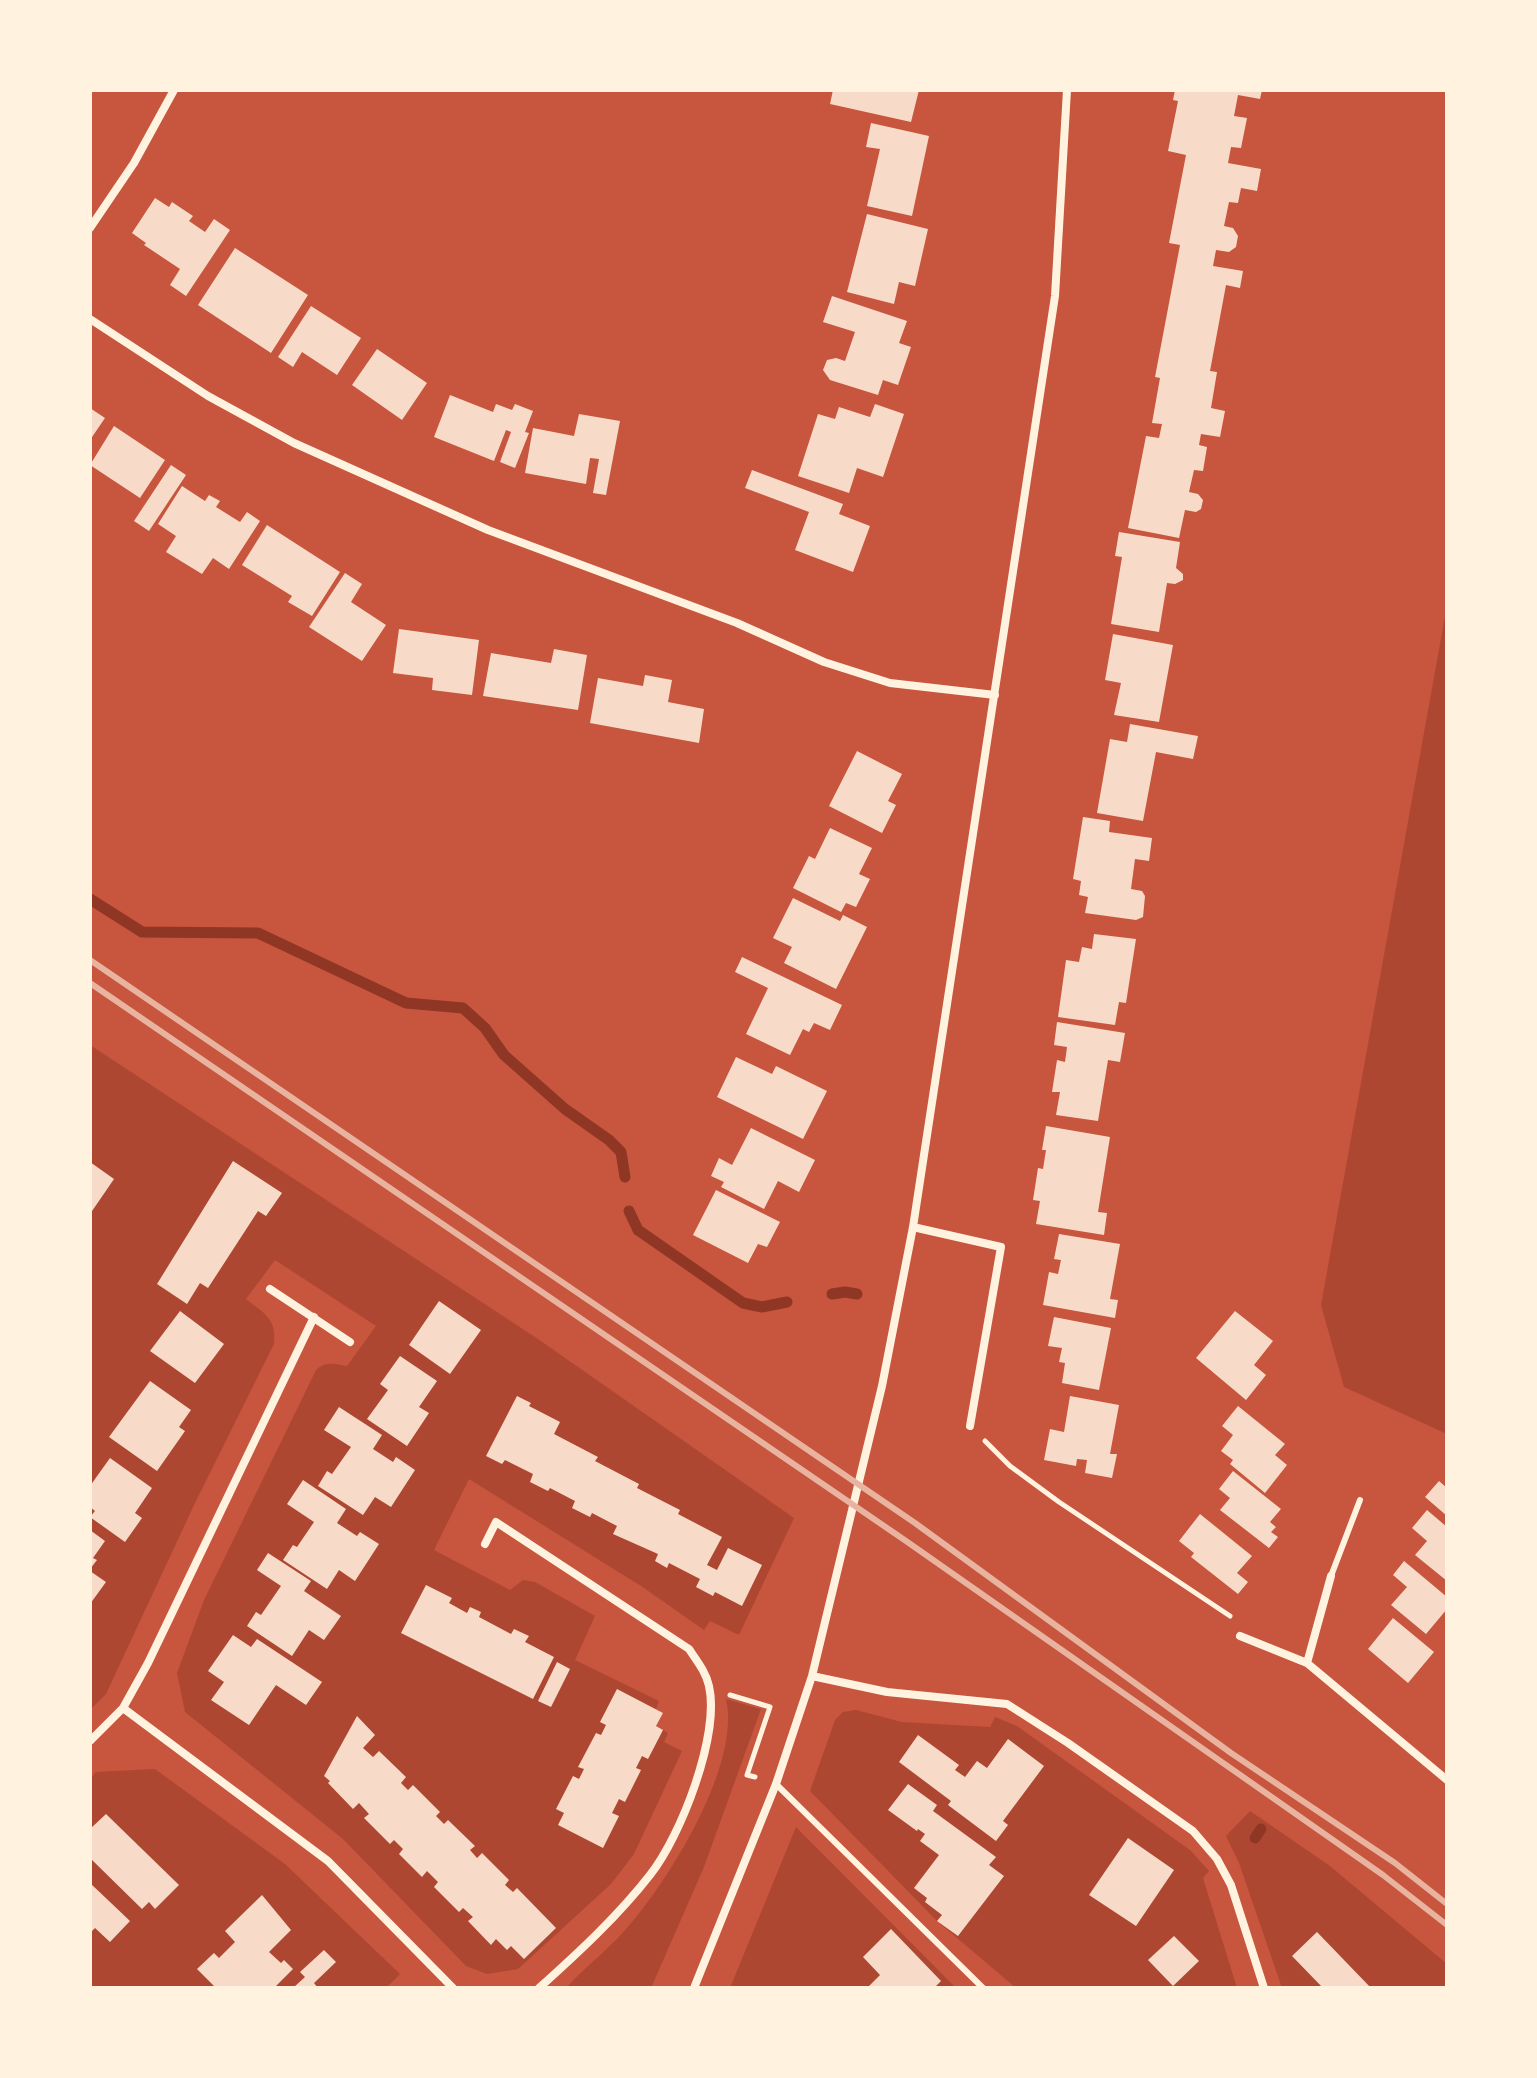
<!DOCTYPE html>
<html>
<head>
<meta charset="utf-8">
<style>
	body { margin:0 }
	#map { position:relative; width:1537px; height:2078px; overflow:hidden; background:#c8553d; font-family:Overpass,sans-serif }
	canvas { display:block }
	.frame { position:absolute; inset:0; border:92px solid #fff3e0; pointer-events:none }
</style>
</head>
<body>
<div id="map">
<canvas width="1537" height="2078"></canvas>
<div class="frame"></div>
</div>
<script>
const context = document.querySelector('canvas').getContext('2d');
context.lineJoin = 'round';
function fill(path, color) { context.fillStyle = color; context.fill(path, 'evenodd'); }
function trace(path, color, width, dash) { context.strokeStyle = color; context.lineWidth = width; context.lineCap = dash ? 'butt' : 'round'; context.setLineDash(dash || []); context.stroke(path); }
fill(new Path2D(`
	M1447,605V1434L1344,1387L1321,1305Z
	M90,1045L538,1339L794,1518L739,1635L710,1621L704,1630L641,1586L469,1479L434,1550L510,1590L523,1580L535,1582L595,1616L575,1660L659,1701L656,1709L663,1713L656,1726L668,1733L664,1742L682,1751L634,1854L611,1884L518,1969L487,1974L466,1966L343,1839L185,1712L177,1673L204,1600L316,1370C326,1361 335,1364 347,1366L376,1326L275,1260L246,1299C264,1313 277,1319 274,1344L194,1505L106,1694L90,1710Z
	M726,1699L761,1709L704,1867L651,1988H566C587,1965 613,1946 632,1922C672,1875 741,1763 726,1699Z
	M856,1710L902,1722L990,1727L995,1717L1017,1726L1190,1850L1209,1871L1203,1878L1237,1988H1016L937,1921L810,1791L835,1720L843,1712Z
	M155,1769L285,1864L400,1974L386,1988H90V1779L96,1772Z
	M1250,1811L1330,1866L1447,1964V1988H1282L1239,1863L1226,1836Z
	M796,1827L956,1988H730Z`), '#ae4732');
trace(new Path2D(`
	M90,899L142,932L258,933L406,1003L463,1008L485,1028L504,1055L565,1109L609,1140L621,1152L625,1177
	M629,1211L638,1230L743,1303L762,1307L787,1302
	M832,1294L845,1292L857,1294
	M1255,1838L1261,1829`), '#8f3625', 11);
fill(new Path2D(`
	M833,90H919L911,122L830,104Z
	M1175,90H1262L1260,99L1238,95L1234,116L1247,118L1241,148L1231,147L1228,163L1261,169L1257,191L1241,188L1238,203L1229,202L1224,226L1233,228L1238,236L1236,247L1229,252L1216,250L1213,266L1243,271L1240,288L1226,285L1210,371L1217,372L1211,408L1225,411L1220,437L1201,434L1199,445L1207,447L1203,471L1194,470L1189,492L1198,494L1203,500L1201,509L1196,512L1185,510L1179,538L1128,528L1146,436L1159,438L1162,424L1152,423L1160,378L1155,377L1180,245L1169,243L1186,155L1168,151L1178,101L1173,100Z
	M871,123L929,136L912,216L867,206L880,149L866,147Z
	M155,198L169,207L172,202L193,216L189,221L205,232L214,219L230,230L186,296L170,285L180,269L144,245L146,243L132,233Z
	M867,214L928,229L915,286L899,282L894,304L847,292Z
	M235,248L308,295L271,353L198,305Z
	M832,296L907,321L899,343L911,347L898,385L883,380L878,395L830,380L823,370L827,360L836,358L845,361L855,332L823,322Z
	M311,306L361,338L337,375L302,352L293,367L278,357Z
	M377,349L427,383L402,420L352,385Z
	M450,395L493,412L496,404L512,410L515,404L533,411L525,432L529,433L515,468L500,462L511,432L506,430L494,461L434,437Z
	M875,404L904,414L883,477L857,468L849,493L798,476L818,414L835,419L839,407L870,417Z
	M90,408L105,418L90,440Z
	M579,414L620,421L606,495L593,493L599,459L590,458L586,484L525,473L533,428L574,436Z
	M114,426L165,460L140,498L90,465Z
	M171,465L186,475L149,531L134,521Z
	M752,470L843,504L839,514L870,526L853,572L795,550L809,512L745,488Z
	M182,486L205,501L209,495L220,501L216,507L240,522L247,512L260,521L229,569L213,558L202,574L166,552L176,536L158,524Z
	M267,525L340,572L312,616L288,602L292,596L242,565Z
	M1119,532L1180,542L1176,568L1183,574V580L1175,584L1167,583L1159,632L1111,624L1122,557L1115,556Z
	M345,573L362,584L351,602L386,625L362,661L309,627Z
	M399,629L479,640L472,695L432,690L433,678L393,673Z
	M1113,634L1173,645L1159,722L1114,715L1121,683L1105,680Z
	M554,649L587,655L578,710L483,696L491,653L551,663Z
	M645,675L672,680L668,702L704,709L699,743L590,723L598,678L643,686Z
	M1130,724L1198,736L1193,759L1156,752L1143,821L1097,813L1110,739L1127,742Z
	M857,751L902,774L888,801L896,805L882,833L829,806Z
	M1083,817L1110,821L1109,832L1152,838L1149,861L1135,859L1131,889L1142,891L1145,896L1143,917L1136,920L1085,913L1088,897L1079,895L1081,881L1073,879Z
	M830,828L872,848L859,874L870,879L856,907L846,903L841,912L793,888L809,856L815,859Z
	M793,898L840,921L843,915L867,927L836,989L784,963L792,947L773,938Z
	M1094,934L1136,939L1126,1003L1119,1002L1115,1025L1058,1017L1066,960L1079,962L1082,947L1092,949Z
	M742,957L842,1005L830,1030L814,1023L809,1032L803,1029L790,1055L746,1034L768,988L735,972Z
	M1057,1022L1125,1033L1120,1062L1108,1060L1098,1121L1056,1115L1060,1092H1052L1057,1060L1065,1062L1067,1047L1054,1045Z
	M736,1057L772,1074L776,1066L827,1091L803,1139L717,1097Z
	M1046,1126L1110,1137L1098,1212L1107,1213L1104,1235L1036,1224L1040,1201L1033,1200L1038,1168L1043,1169L1046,1150H1042Z
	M751,1128L815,1160L799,1192L778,1181L764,1209L721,1187L724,1182L711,1176L719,1158L732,1165Z
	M233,1161L282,1193L266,1216L258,1211L208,1288L200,1283L187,1304L157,1284Z
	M90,1162L114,1179L90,1214Z
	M716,1190L780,1222L767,1247L758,1244L748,1263L693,1235Z
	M1059,1234L1120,1244L1110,1299L1118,1300L1115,1318L1043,1305L1049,1272L1058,1274L1061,1260L1054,1259Z
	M439,1301L481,1330L450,1374L409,1345Z
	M180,1311L224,1344L195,1383L150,1351Z
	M1235,1311L1273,1341L1254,1365L1266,1375L1246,1400L1196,1358Z
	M1054,1317L1111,1328L1099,1390L1062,1383L1065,1363L1059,1362L1062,1348L1048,1346Z
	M400,1356L437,1381L419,1407L429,1413L407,1446L367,1419L388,1390L380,1384Z
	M150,1381L191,1410L179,1427L185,1431L157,1471L109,1437Z
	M517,1396L531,1403L529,1406L560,1422L554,1434L598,1457L595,1461L639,1484L637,1488L680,1510L678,1514L722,1537L707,1565L717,1570L728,1548L762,1565L742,1606L715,1592L713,1596L696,1587L700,1579L669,1563L667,1568L655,1561L658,1554L613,1534L617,1526L592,1513L590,1517L572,1508L575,1501L550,1488L548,1491L530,1482L533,1474L505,1460L502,1464L486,1456Z
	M1070,1396L1119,1405L1110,1454H1117L1112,1478L1085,1473L1087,1460L1077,1459L1076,1466L1044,1460L1050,1429L1064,1432Z
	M1238,1406L1285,1444L1275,1455L1287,1465L1265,1493L1230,1464L1233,1460L1221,1451L1233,1435L1222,1426Z
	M339,1407L382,1435L373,1449L393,1462L396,1457L415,1470L391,1507L375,1497L363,1515L318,1486L327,1471L332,1474L351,1447L324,1430Z
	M110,1458L152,1488L135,1513L142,1518L125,1542L90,1517L95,1511L90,1507V1486Z
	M1233,1471L1281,1509L1270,1522L1276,1527L1271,1532L1278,1537L1269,1548L1220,1510L1230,1498L1219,1489Z
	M303,1480L346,1509L337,1523L357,1536L360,1532L379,1544L355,1581L339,1570L327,1589L283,1560L293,1545L297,1547L314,1522L287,1504Z
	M1439,1481L1447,1488V1516L1425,1497Z
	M1427,1510L1447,1527V1581L1415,1555L1427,1541L1412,1528Z
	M1200,1514L1252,1556L1237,1573L1248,1582L1238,1594L1191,1557L1194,1553L1179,1541Z
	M90,1530L105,1541L93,1558L97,1560L90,1569Z
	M268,1553L311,1581L304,1591L341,1616L324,1640L309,1630L292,1656L247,1626L256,1612L261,1615L281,1586L257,1570Z
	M1404,1561L1447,1597V1609L1426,1634L1391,1605L1407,1587L1393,1575Z
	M90,1571L106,1582L90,1604Z
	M426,1585L452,1598L449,1603L467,1613L470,1607L481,1612L479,1617L511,1634L514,1629L529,1636L525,1642L554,1657L533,1699L401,1633Z
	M1393,1618L1434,1652L1408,1683L1368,1649Z
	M233,1635L251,1647L257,1639L322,1682L306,1705L276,1685L249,1725L211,1700L224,1682L208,1671Z
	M557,1662L570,1669L551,1707L538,1701Z
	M617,1689L663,1713L656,1726L663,1730L648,1759L642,1756L636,1768L641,1770L625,1802L619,1799L612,1813L619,1816L603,1848L558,1825L564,1813L556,1809L573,1776L579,1779L584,1769L578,1767L596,1733L601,1735L606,1725L600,1722Z
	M357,1716L375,1735L363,1748L373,1757L379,1751L406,1777L401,1783L408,1790L413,1785L440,1812L436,1816L444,1824L448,1820L475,1846L470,1850L477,1858L482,1853L509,1880L505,1885L513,1892L517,1888L556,1928L524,1959L511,1946L507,1950L496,1939L491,1945L468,1921L473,1917L463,1908L459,1912L434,1887L438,1882L427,1871L422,1877L399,1854L403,1849L394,1840L390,1844L364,1818L369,1814L359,1803L353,1809L328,1783L330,1781L324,1776Z
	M918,1735L959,1765L955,1770L965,1777L977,1761L987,1768L1008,1739L1044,1766L1003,1821L1008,1825L996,1841L948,1805L951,1801L899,1762Z
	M908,1784L937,1805L933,1811L996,1857L989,1865L1004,1876L958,1936L937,1921L942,1915L925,1902L927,1898L914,1888L939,1855L920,1841L925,1834L918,1829L917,1831L888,1810Z
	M106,1814L179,1885L155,1909L149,1902L142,1909L90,1858V1829Z
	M1128,1838L1174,1870L1136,1926L1089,1895Z
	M90,1883L130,1921L110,1942L95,1928L90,1933Z
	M262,1895L291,1930L269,1952L281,1963L284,1960L293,1969L274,1988H216L197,1969L214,1953L219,1958L235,1942L225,1931Z
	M891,1929L941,1981L934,1988H867L880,1975L863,1957Z
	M1317,1932L1371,1988H1323L1292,1956Z
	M1174,1936L1199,1961L1173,1986L1148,1960Z
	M324,1950L336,1962L314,1983L318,1988H293L305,1977L300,1972Z`), '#f7dbc8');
trace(new Path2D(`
	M985,1441L1010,1466L1059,1502L1230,1616
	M730,1695L770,1707L747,1775L755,1777`), '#fff3e0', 5);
trace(new Path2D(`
	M1331,1576L1360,1500
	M776,1784L983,1988`), '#fff3e0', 6);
trace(new Path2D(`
	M90,228L134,163L174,90
	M90,319L208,396L294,443L488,530L737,623L824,662L890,683L995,695
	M913,1227L1001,1247L970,1426
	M270,1289L350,1342
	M485,1544L496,1522L689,1649C697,1661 706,1672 709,1686C720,1735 681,1836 650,1875C618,1916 578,1953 539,1988
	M1240,1636L1307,1663L1447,1780
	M1307,1663L1331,1576
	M812,1676L887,1692L1007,1704L1068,1743L1193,1831L1217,1859L1231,1885L1264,1988
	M123,1708L328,1861L453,1988
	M90,1741L123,1708L148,1663L314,1317
	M694,1988L776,1784L812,1676L882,1386L913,1227L1055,296L1067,90`), '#fff3e0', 8);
trace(new Path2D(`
	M90,960L915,1523L1231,1753L1395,1863L1447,1904
	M90,983L906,1541L1383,1875L1447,1925`), '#e9b49f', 6);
</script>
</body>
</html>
